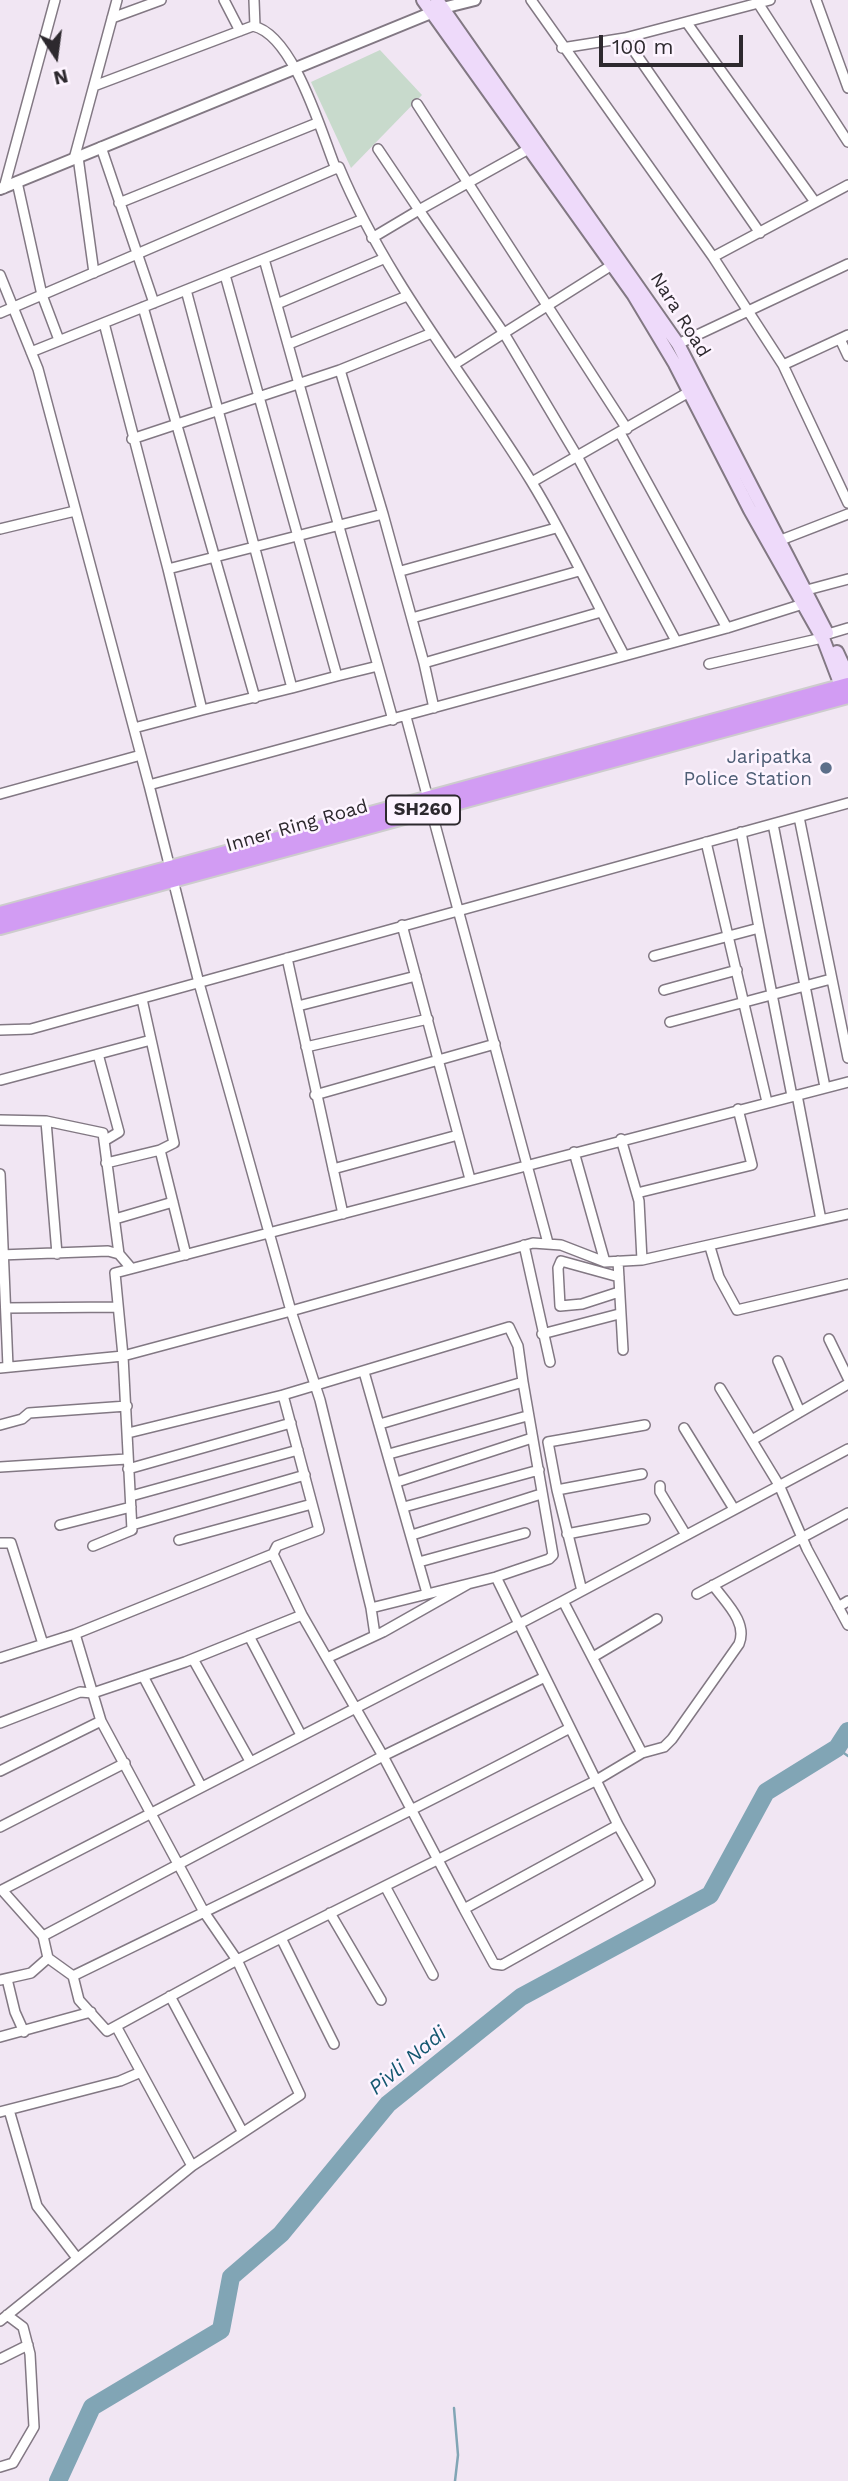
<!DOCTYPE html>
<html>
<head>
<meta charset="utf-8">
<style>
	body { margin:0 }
	#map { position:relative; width:848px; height:2481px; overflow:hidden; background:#f1e6f3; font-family:"Work Sans",sans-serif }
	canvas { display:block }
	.north { position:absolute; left:21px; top:21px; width:70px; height:70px; -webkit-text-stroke:5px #fdf4ff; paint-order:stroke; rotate:167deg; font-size:19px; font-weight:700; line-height:28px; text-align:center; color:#2d292e }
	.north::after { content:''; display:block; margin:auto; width:24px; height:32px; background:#2d292e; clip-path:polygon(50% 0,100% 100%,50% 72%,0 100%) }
	.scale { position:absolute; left:599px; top:35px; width:144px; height:32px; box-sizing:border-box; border:4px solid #2d292e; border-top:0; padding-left:9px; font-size:21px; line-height:24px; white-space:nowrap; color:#2d292e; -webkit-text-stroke:5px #fdf4ff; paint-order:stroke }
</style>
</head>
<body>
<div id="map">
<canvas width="848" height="2481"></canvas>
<div class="north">N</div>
<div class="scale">100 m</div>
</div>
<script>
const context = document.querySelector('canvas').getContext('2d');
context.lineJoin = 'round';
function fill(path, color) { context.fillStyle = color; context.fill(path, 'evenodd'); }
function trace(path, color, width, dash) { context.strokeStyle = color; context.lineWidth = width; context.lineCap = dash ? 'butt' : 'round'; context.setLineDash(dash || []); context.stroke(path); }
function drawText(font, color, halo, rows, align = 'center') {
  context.font = font + ' "Work Sans",sans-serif'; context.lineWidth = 5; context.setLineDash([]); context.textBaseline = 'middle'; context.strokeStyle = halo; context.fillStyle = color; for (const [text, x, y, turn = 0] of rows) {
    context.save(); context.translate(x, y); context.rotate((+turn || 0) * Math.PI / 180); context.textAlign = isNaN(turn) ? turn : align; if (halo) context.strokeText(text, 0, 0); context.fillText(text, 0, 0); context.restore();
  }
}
fill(new Path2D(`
	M380,50L422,95L351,168L311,82Z`), '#c8dacc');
trace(new Path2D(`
	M837,1748L848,1756
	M454,2408L458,2455L455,2481`), '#81a5b5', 2.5);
trace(new Path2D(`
	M58,2481L92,2407L221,2330L231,2277L281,2234L388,2104L521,1997L710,1895L766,1792L837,1748L848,1731`), '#81a5b5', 18);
const minor = new Path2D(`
	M224,0L240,31
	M254,0L255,26
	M531,0L713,257L783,365L848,335
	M816,0L848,88
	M758,3L848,142
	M112,18L161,0
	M687,23L815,202
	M625,38L760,233
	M562,48L625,38L770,0
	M94,86L253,26C294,35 321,132 336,169
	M417,104L627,429
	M534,146L419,210L505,335L577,456L676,641
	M101,147L154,303
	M78,157L94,273
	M74,159L117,0
	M17,182L42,295L59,340
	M4,188L55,0
	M119,203L317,123
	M372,238L419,210L378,149
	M713,257L848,185
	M264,259L378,666L337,676
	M0,275L38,369L149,785L727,628L803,604
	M225,275L337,676L292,688
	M277,304L383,259
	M143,307L255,698
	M0,313L339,167C387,282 466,376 531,481C565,536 593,597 624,655
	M104,323L168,569L383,514L340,370L132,439
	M840,339L848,356
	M289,344L407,296
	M678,344L848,264
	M31,352L361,220
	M455,364L612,265
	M783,365L848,503
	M340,370L432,333
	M620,433L727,628
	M532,482L689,392
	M383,514L424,663L601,612
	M0,529L75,511
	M781,540L848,514
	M168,569L202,710L292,688L186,290
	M401,571L556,528
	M807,590L848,579
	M412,618L579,571
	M828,634L848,628
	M424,663L434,708
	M709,664L822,638
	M378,666L393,720
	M406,717L548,1243
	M134,728L202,710
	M149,785L199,983L291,1311L533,1243L561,1245L605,1262L642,1260L848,1214
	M0,794L141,755
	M799,817L848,1058
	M773,824L825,1087
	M706,842L767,1102
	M402,925L470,1179
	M759,928L792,1096
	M654,956L759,928L741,832
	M287,958L343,1214
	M664,990L737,970
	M142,999L174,1143L160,1150
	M298,1006L416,976
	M670,1022L831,979
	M0,1030L31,1029L848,803
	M306,1047L428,1019
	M98,1054L119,1132L104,1141
	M1,1080L151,1040
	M315,1095L495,1044
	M797,1095L821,1220
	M0,1120L46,1121L103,1133L119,1254
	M46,1121L57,1254
	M621,1139L639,1201L642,1260
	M574,1152L605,1262
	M106,1163L160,1150L186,1255
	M333,1169L458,1135
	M0,1174L8,1367
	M637,1193L752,1165L738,1109
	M115,1219L173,1202
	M524,1245L550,1362
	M710,1247L719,1277L737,1310L848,1284
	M0,1255L108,1251L119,1254L131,1268
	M618,1261L623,1350
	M619,1277L561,1261L558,1268L560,1306L582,1304L619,1292
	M6,1308L118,1307
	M542,1334L619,1314
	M829,1339L848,1378
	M778,1361L800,1412
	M0,1368L123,1356L132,1530L93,1546
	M364,1372L427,1593
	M720,1388L779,1485L807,1549L848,1625
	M283,1395L509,1327L518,1346L523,1382
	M380,1424L523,1382L553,1555L549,1559L496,1577L371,1608L320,1400L291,1311L123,1356L115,1273L848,1082
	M0,1425L22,1419L29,1413L127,1406
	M684,1428L734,1509
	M128,1433L283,1395L319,1530L277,1546L273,1554
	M752,1440L848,1384
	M389,1454L527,1416
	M0,1467L127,1459
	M128,1469L291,1423
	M397,1482L532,1438
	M660,1486V1492L686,1535
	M557,1490L548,1442L645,1425
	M131,1496L298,1450
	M404,1507L539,1470
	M60,1525L131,1507
	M132,1525L305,1475
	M567,1534L645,1519
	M412,1535L541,1494
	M179,1540L312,1504
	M0,1543H11L43,1644
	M419,1562L525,1533
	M582,1591L557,1490L642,1474
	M697,1594L848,1513
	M563,1601L848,1449
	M838,1607L848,1601
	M371,1608L375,1635
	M75,1634L273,1554L302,1615
	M249,1636L301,1735
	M593,1657L657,1619
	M0,1658L75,1634L101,1721L204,1912L237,1960L107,2031L79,2000L73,1976C239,1895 406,1815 570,1728
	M327,1658L383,1632L468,1584
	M193,1659L250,1761
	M143,1676L201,1786
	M0,1723L80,1692L93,1693L185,1662L302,1615L383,1756L43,1936L48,1958L73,1976
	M642,1753L664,1747L672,1739L739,1644C748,1622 725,1602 713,1585
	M0,1771L101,1721
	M0,1827L125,1763
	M385,1886L433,1975
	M464,1909L494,1964L502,1965L650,1882L618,1825
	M330,1913L381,2000
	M43,1936L2,1890L519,1624L618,1825L464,1909L383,1756L545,1677
	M281,1938L334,2044
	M7,1979L15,2012L24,2032
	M0,1980L31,1973L48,1958
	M170,1996L242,2131
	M116,2026L192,2166
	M0,2037L91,2012
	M9,2110L37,2206L77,2258
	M0,2112L120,2081L141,2072
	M0,2321L192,2166L300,2095L237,1960L595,1781L642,1753L563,1601L519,1624L496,1577
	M0,2359L28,2345
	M0,2467L13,2463L34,2427L30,2354L23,2327L7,2315`);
const tertiary = new Path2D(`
	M0,189L443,8L475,0`);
const secondary = new Path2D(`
	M423,0L633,294L675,364L750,510L824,641L845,696
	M437,0L678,344L827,633
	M837,652L848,676`);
const trunk = new Path2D(`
	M0,914L848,685
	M0,927L848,696`);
trace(minor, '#827883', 12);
trace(tertiary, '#827883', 14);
trace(secondary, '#827883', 16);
trace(trunk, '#cdcccd', 18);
trace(minor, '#fff', 9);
trace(tertiary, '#fff', 10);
trace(secondary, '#eedafa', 12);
trace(trunk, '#d29cf3', 14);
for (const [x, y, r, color] of [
	[826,768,7,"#5c6f8a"]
]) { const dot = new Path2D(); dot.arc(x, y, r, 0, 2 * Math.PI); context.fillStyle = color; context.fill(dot); trace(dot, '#fdf4ff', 2.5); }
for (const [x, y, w] of [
	[423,810,74]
]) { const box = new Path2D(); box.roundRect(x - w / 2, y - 14.5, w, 29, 5); context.fillStyle = '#fdf4ff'; context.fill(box); trace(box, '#2d292e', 2); }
drawText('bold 18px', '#2d292e', null, [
	["SH260",423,810]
]);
drawText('19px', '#2d292e', '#fdf4ff', [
	["Nara Road",680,315,58],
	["Inner Ring Road",297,826,-16]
]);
drawText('19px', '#4e5e75', '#fdf4ff', [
	["Jaripatka",812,757],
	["Police Station",812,779]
], 'right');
drawText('italic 21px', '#135770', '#fdf4ff', [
	["Pivli Nadi",408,2061,-40]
]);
</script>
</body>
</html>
